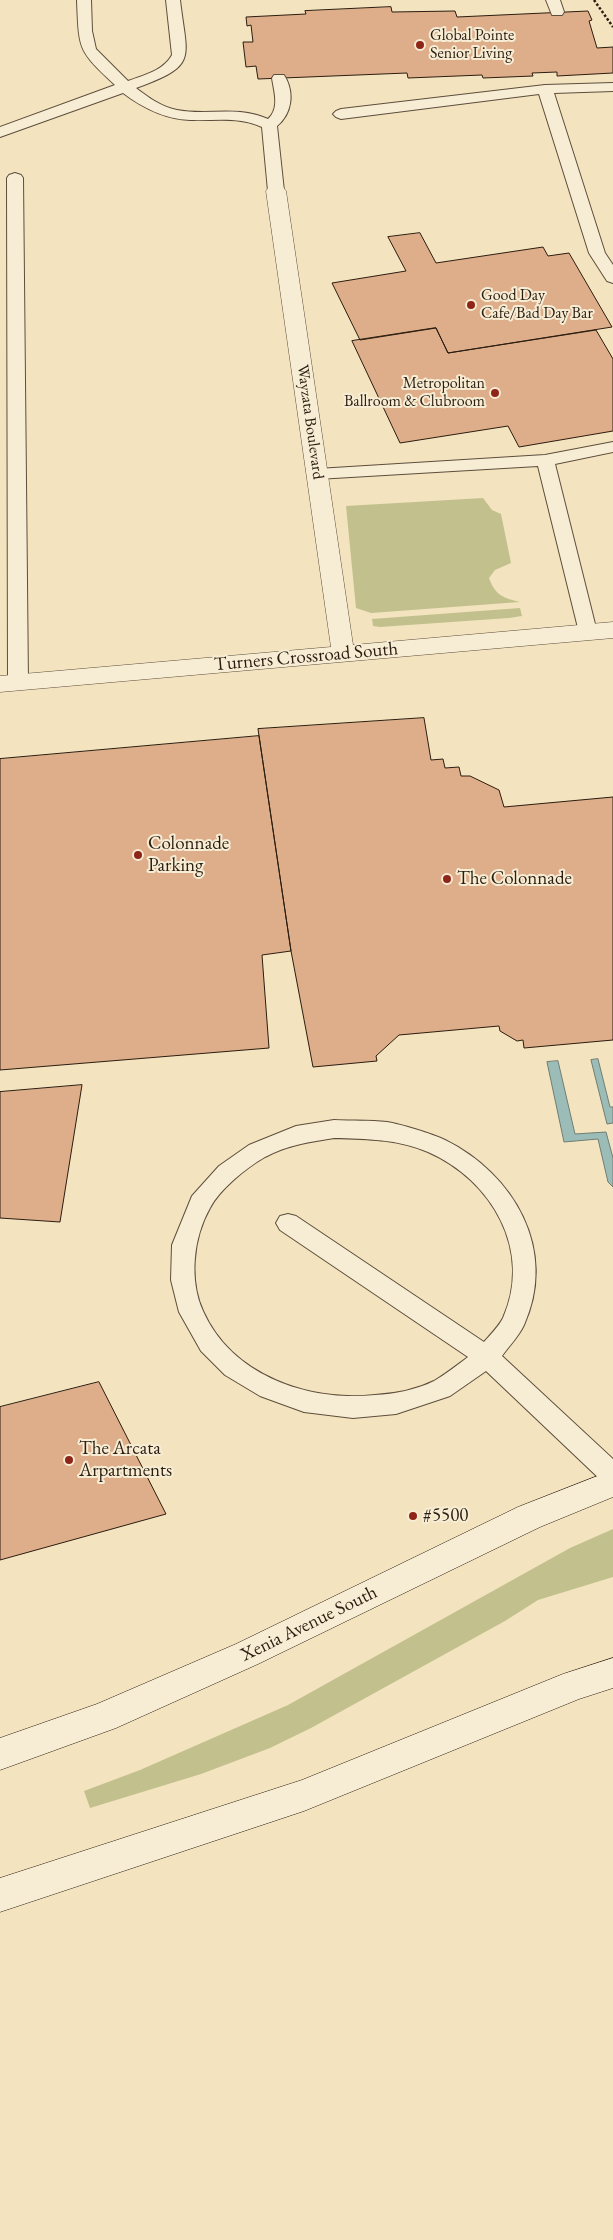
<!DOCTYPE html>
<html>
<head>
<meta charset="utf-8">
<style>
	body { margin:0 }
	canvas { display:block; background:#f3e3bf }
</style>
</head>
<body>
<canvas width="613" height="2240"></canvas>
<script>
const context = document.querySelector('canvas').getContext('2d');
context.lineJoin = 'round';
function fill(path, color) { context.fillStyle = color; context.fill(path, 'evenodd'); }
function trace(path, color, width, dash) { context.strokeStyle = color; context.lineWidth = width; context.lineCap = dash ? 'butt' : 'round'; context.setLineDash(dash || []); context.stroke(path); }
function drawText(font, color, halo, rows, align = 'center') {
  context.font = font + ' "EB Garamond",serif'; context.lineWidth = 4; context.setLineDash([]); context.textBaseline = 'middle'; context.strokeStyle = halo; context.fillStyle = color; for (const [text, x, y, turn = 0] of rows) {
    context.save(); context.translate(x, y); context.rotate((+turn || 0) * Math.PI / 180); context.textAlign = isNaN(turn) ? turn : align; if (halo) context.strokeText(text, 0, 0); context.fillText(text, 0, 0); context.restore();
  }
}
fill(new Path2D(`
	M483,498L492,510L501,514L511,563L495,570L489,578C495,595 503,598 520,602L371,613L356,608L346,506Z
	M520,608L522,616L509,618L380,627L373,626L372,619Z
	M613,1529V1577L538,1600L505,1621L311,1728L270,1748L201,1774L90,1808L84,1791L140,1770L288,1705L570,1548Z`), '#c2c18e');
const water = new Path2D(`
	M598,1059L610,1107H613V1123L607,1124L591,1060Z
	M558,1061L575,1134L606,1132L613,1158V1187L608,1182L598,1139L564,1142L547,1062Z`);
fill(water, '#9cbdb7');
trace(water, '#6f7d74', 1);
const building = new Path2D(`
	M391,7L392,12L455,11L457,17L588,11L592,20L589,21L597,48L613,47V73L557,76V72L532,73L533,76L483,78L482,75L408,78L407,73L258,79L256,66L246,67L243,42H253L251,25L247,26L246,17L306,14L305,11Z
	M420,233L436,263L543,247L548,256L569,253L612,327L448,353L436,328L360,340L332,283L406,271L388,237Z
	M436,328L448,353L596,330L613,359V431L519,447L508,426L400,443L352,341Z
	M424,718L431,760L443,759L445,768L459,767L461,776H470L499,790L504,807L613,797V1040L524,1048L523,1040L517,1041L500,1031L499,1026L399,1035L376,1056L377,1061L313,1067L291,951L258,729Z
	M259,736L291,951L262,955L269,1048L0,1070V759Z
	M82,1085L60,1222L0,1218V1092Z
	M99,1382L166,1514L0,1560V1407Z`);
fill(building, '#dead8a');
trace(building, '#2b1d0f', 1);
const lane = new Path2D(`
	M77,0H91L92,31L96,49L128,81C144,75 163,71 172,55L166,0H180C187,60 199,65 136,88C148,97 161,107 177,110C208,116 237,105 268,119C280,108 274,92 272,78L274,75H284C295,92 292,114 277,126L284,191L282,194H270L268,191L262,127C237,116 215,121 190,120C164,119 143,108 123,93L0,137V127L115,85C78,50 79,51 77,0Z
	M546,0H560L564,12L562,15H552Z
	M613,83V91L554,93L605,253L613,265V283L607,281L589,253L539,94L341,119L336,117L333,114L336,111L341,109L545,85Z
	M15,173L21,175L23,178L28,683L25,688L18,689L11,688L8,683L7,178L9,175Z
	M613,442V452L555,464L597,632L595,636L588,638L581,636L579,632L538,466L317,479L311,478L308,474L311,470L317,469L545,455Z
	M334,1120C352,1121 370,1120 387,1122C400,1124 433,1134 445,1140C514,1174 558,1250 524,1325C519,1336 509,1346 502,1356L613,1459V1486L604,1483L486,1371L450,1396L396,1414L353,1418L304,1412L260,1396L225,1375L201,1351L179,1312L171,1280L172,1245L192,1196L219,1166L249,1145L296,1126ZM334,1138C367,1139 397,1139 428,1152C492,1180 533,1251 503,1318C499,1326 490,1335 484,1342L296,1216L288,1214L280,1216L276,1223L280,1230L468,1357C457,1365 446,1374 434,1381C416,1390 394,1394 375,1395C309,1402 232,1376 203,1311C189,1280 193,1238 210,1208C220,1189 246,1168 265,1157C287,1145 310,1142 334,1138Z`);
const street = new Path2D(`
	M276,185L283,187L286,191L353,645L613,622V638L0,692V676L331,647L266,191L269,187Z`);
const secondary = new Path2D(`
	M613,1470V1497L540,1527L258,1664L116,1728L0,1770V1738L97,1704L236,1644L518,1507Z
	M613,1658V1688L579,1699L304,1811L0,1912V1878L302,1780L563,1674Z`);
trace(lane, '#5d4e3b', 2);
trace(street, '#5d4e3b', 1);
trace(secondary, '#2b1d0f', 1);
trace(new Path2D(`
	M594,0L613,27`), '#2b1d0f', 2.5, [2.5, 2]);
fill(lane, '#f7edd5');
fill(street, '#f7edd5');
fill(secondary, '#f7edd5');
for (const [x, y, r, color] of [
	[420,45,5,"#8f2418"],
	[471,305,5,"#8f2418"],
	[495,393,5,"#8f2418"],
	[138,855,5,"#8f2418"],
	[447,879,5,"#8f2418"],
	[69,1460,5,"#8f2418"],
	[413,1516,5,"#8f2418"]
]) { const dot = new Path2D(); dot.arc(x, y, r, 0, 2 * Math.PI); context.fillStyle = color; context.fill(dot); trace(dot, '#f7edd5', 2); }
drawText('16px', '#2b1d0f', '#f7edd5', [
	["Global Pointe",430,36],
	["Senior Living",430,54],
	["Good Day",481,296],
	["Cafe/Bad Day Bar",481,314],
	["Metropolitan",485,384,"right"],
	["Ballroom & Clubroom",485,402,"right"]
], 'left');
drawText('16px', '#2b1d0f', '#f7edd5', [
	["Wayzata Boulevard",310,422,82]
]);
drawText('19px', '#2b1d0f', '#f7edd5', [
	["Turners Crossroad South",306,657,-5],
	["Xenia Avenue South",309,1624,-26]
]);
drawText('19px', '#2b1d0f', '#f7edd5', [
	["Colonnade",148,844],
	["Parking",148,866],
	["The Colonnade",457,879],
	["The Arcata",79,1449],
	["Arpartments",79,1471],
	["#5500",423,1516]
], 'left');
</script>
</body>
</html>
